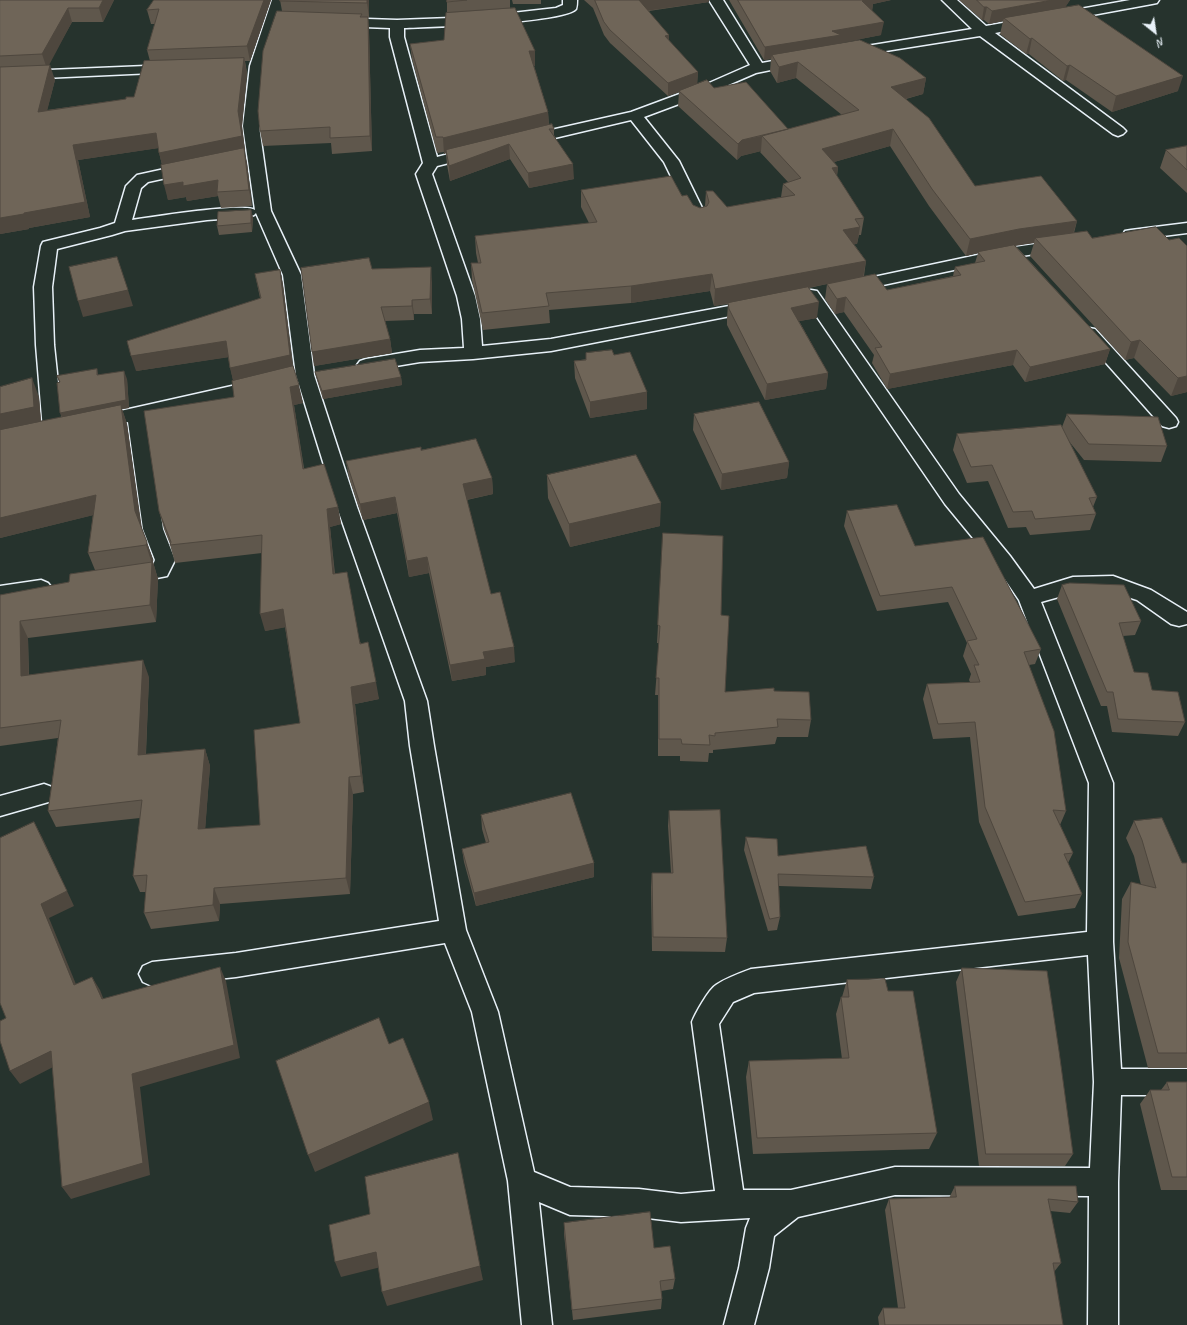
<!DOCTYPE html>
<html>
<head>
<meta charset="utf-8">
<style>
	body { margin:0 }
	#map { position:relative; width:1187px; height:1325px; overflow:hidden; background:#26332d; font-family:Caveat,sans-serif }
	canvas { display:block }
	.north { position:absolute; left:1135px; top:12px; width:40px; height:40px; -webkit-text-stroke:3px #26332d; paint-order:stroke; rotate:150deg; font-size:11px; font-weight:700; line-height:16px; text-align:center; color:#e8f1f8 }
	.north::after { content:''; display:block; margin:auto; width:14px; height:18px; background:#e8f1f8; clip-path:polygon(50% 0,100% 100%,50% 72%,0 100%) }
</style>
</head>
<body>
<div id="map">
<canvas width="1187" height="1325"></canvas>
<div class="north">N</div>
</div>
<script>
const context = document.querySelector('canvas').getContext('2d');
context.lineJoin = 'round';
function trace(path, color, width, dash) { context.strokeStyle = color; context.lineWidth = width; context.lineCap = dash ? 'butt' : 'round'; context.setLineDash(dash || []); context.stroke(path); }
function fill(path, color) { context.fillStyle = color; context.fill(path, 'evenodd'); }
const street = new Path2D(`
	M272,0H286L264,66L259,126L271,211L301,275L314,375L357,507L427,701L434,746L466,930L498,1012L534,1172L570,1187L639,1189L681,1194L715,1191L692,1022C695,1014 709,989 716,985C726,978 740,973 751,969L1087,932L1089,783L1019,600L996,566L945,504L802,295L805,291L811,290L817,291L959,494L1010,556L1034,589L1073,577L1113,576L1151,590L1187,612V624L1179,626L1171,624L1137,600L1112,592L1073,593L1041,602L1113,783V942L1121,1069H1187V1095H1121L1118,1182V1325H1088L1089,1196L895,1195L798,1217L774,1236L769,1268L754,1325H724L739,1268L746,1228L750,1218L681,1222L639,1217L570,1215L539,1202L552,1325H522L508,1181L472,1012L445,943L236,977L152,986L143,982L139,974L143,966L152,962L236,953L439,921L410,746L405,701L337,507L296,375L283,275L256,213L254,215L248,217L207,220L125,231L112,235L57,249L52,287L54,345L63,430L60,434L53,436L46,434L43,430L36,345L34,287L41,246L43,242L100,228L115,223L126,186L137,175L192,163L198,165L200,168L198,171L148,182L141,188L132,220C151,217 245,202 255,210L243,126L250,66ZM1088,955L1094,1082L1090,1168L895,1167L791,1190H743L719,1024L733,1002L754,993Z
	M563,0H577C577,3 577,6 576,9C564,23 428,27 404,28V37L437,157L476,147L481,149L484,152L481,155L437,166L432,174L475,296L480,319L482,346L551,339L756,301L762,302L765,306L762,310L756,311L551,351L473,359L420,362L366,371L360,369L357,365L360,361L366,359L420,350L464,348L462,319L457,296L416,174L423,163L390,37V28L338,26L333,25L331,22L333,19L338,18L397,20L477,17L556,8L563,5Z
	M709,0H723L762,63L800,56L805,57L807,60L805,63L800,64L756,73L719,89L644,117L679,161L707,218L705,221L699,223L693,221L664,162L631,120L525,145L520,143L517,140L520,137L631,112L709,83L750,65Z
	M942,0H957L986,26L1130,0H1159L1157,3L1152,4L995,33L1123,128L1126,131L1123,134L1118,136L1113,134L980,36L848,57L843,56L841,53L843,50L848,49L972,29Z
	M170,65L175,66L177,69L175,72L0,80V72Z
	M1187,223V233L1131,240L1125,239L1123,235L1125,231L1131,230Z
	M1062,240L1068,241L1070,245L1068,249L1015,257L850,292L844,291L841,287L844,283L850,282L1015,247Z
	M1089,328L1095,329L1176,418L1178,422L1176,426L1169,428L1162,426L1083,337L1080,333L1083,329Z
	M263,379L270,381L272,385L270,389L146,418L163,529L175,560L167,576L126,584L119,581L116,576L119,571L153,565L155,560L143,529L128,422L96,428L89,426L87,422L89,418Z
	M41,580L48,583L52,588L48,593L0,602V586Z
	M44,784L52,787L56,794L52,801L0,816V796Z`);
trace(street, '#e8f1f8', 3);
fill(street, '#26332d');
fill(new Path2D(`
	M0,0H114L103,22H72L48,65L55,80L47,110L126,99L134,97L150,61L147,50L155,24H151L147,10L154,0H271L250,61H245L247,73L242,126L245,151H244L247,163L252,206L221,208L218,196L187,201L186,197L168,200L162,165L158,148L78,160L90,217L29,228V229L0,234Z
	M280,0H369V17H362H368L369,32L372,151L332,154L331,143L263,146L260,131L282,11Z
	M447,0H510V9L535,66H534L548,112L549,125L554,129V135L574,179L529,188L510,159L450,181L447,165L446,153L444,154V152L437,153L412,59L410,44L444,40L447,13Z
	M512,0H541V4H513Z
	M584,0H709V2L649,11L669,41L698,72L697,84L714,88L788,129L842,115L796,78L777,83L770,71L771,59L764,60L729,0H891L873,4L872,11L881,35L840,43L839,44L926,78L923,94L906,99L975,186L1077,221L1074,233L1092,238L1169,240L1187,246V392L1171,396L1134,358L1125,360L1030,256L1034,243L1015,245L1110,349L1105,364L1025,382L1013,365L887,389L872,363L874,355L844,312L835,314L825,299L827,284L809,288L817,318L799,321L828,373L826,389L765,400L727,325V318L728,304L714,306L710,291L631,303L549,310L550,323L483,330L472,280L471,263H478L476,253L475,236L589,223L581,207V190L682,196L693,205L700,208L705,206L706,191L727,207L781,197L783,184L788,182L760,152L761,151L741,156L737,160L678,106L679,92L668,96L610,43L604,35L593,8ZM890,146L929,206L966,256L978,253L975,263L955,267L953,276L887,290L864,276L866,261L854,244H857L859,235H861L864,218L837,176L838,167L834,162Z
	M959,0H1070L1065,7L1178,91L1112,112L1066,80L1063,81L1029,54H1026L1000,34L1003,21L989,24L984,20H982Z
	M1187,146V193L1160,168L1166,150Z
	M251,210L253,218L252,232L219,235L217,226Z
	M372,269L432,282V314H414V320L385,321L390,339L392,353L314,366Z
	M280,270L283,285L293,366L303,403L294,405L304,468L338,507L341,524L330,527L335,574L361,644L379,699L355,704L364,792L353,794L350,894L220,904L219,921L151,929L144,913L146,892H140L133,876L140,818L56,827L48,811L58,738L0,746V595L69,582L95,570L88,553L93,515L0,538L39,397L41,421L62,417L59,382L57,376L97,369L98,375L127,379L129,408L122,409L127,424L141,526L153,560V562L158,579L156,622L28,638L29,675L149,677L146,754L205,749L210,766L205,829L260,825L300,723L285,627L265,631L262,553L175,563L170,545V544L164,529L159,511L234,397L233,380L228,357L136,371L260,298L255,274Z
	M614,355L647,409L590,418L575,378L574,361Z
	M315,372L401,377L402,385L323,399L317,380Z
	M694,414L789,462L787,478L721,490L693,430Z
	M1067,414L1167,446L1161,462L1084,460L1068,440L1097,497L1093,507L1096,514L1090,530L1030,535L1026,527L1008,528L988,481L967,483L953,450L957,434L1062,427Z
	M421,450L492,478L493,494L467,500L491,594L515,662L486,667V675L452,681L429,573L409,577L397,513L363,520L349,478L346,461Z
	M547,475L660,526L570,547L548,498Z
	M847,511L915,546L1041,649L1035,664L1029,665L1066,811L1060,825L1073,853L1068,863L1082,894L1075,908L1018,916L979,822L970,737L933,739L923,699L927,684L970,682L969,680L971,674L963,656L967,643L948,602L877,611L844,526Z
	M663,533L721,615L725,692L774,691L811,720L808,737H777L775,744L713,750V753H709L708,762L680,761V756H658V695H655L659,643H657Z
	M1062,585L1141,621L1135,635L1123,636L1134,672L1185,722L1178,736L1112,732L1107,706H1101L1057,599Z
	M669,811L727,938L725,952L652,951L651,887L652,873H671L668,826Z
	M481,815L594,877L476,906L464,862L462,849L486,843L482,829Z
	M1134,821L1182,863H1187V1068H1148L1119,958L1122,899L1131,882L1141,885L1134,856L1126,838Z
	M746,837L778,856L874,877L871,889L779,886L780,917L777,930L768,931L744,850Z
	M962,968L1073,1154L1065,1166H979L956,982Z
	M847,980L888,991L937,1133L929,1149L753,1154L746,1077L749,1061L842,1059L836,1014L841,997H842Z
	M1167,1082H1187V1190H1161L1140,1104L1150,1090H1161Z
	M955,1186L1078,1202L1070,1213L1050,1211L1061,1263L1054,1272L1063,1325H879L878,1317L883,1308H898L885,1210L889,1199L949,1198Z
	M564,1223L654,1248L675,1279L673,1289L661,1291L662,1299L661,1309L573,1320L564,1234Z`), '#5f574c');
fill(new Path2D(`
	M103,0H114L103,22L99,8Z
	M264,0H271L250,61L247,46Z
	M367,0H369V17L367,3Z
	M639,0H709V2L638,12Z
	M864,0H891L873,4L872,11L862,1Z
	M1052,0H1070L1063,11L1004,18L1003,21L989,24L992,11Z
	M984,7H987L984,20H982Z
	M68,8L72,22L47,69L42,54Z
	M368,17L369,32L372,151L370,136Z
	M884,22L881,35L840,43L839,48L772,55L771,59L764,60L765,47L832,31Z
	M669,35V48L665,36Z
	M1032,38L1029,54H1026L1030,39Z
	M529,51H535V66H530Z
	M244,58L247,73L242,126L245,151H244L247,163L252,206L249,190L244,151L163,168L159,153L238,111Z
	M798,62L796,78L777,83L779,67Z
	M50,65L55,80L43,127L38,112Z
	M1070,65L1066,80L1063,81L1067,66Z
	M698,72L697,86L679,91V92L668,96V83Z
	M1183,76L1178,91L1112,112L1116,96Z
	M926,78L923,94L889,103L891,87Z
	M548,112L549,127L446,150V153L444,154L443,138Z
	M893,129L890,146L820,166L822,149Z
	M156,133L159,148L78,160L90,217L29,228V229L0,234V218L24,213L73,145Z
	M762,136L761,151L741,156L737,160L738,144L742,140Z
	M509,144L510,159L450,181L449,166Z
	M573,164L574,179L529,188L528,173Z
	M838,167L836,183L832,168Z
	M218,180L217,192L218,196L187,201L186,197L168,200L164,185L183,182Z
	M251,210L253,218L252,232L251,223Z
	M1077,221L1072,237L1035,238L1034,243L1015,246L978,252V253L966,256L970,239L1019,229Z
	M860,227L857,244L840,246L843,230Z
	M866,261L863,277L714,306L715,289Z
	M431,267L432,282V314L430,299Z
	M280,270L283,285L293,370L234,384L230,368Z
	M712,274L710,291L631,303V286Z
	M128,290L133,306L83,317L78,301Z
	M846,297L844,312L835,314L837,299Z
	M412,300L414,314V320L412,306Z
	M819,302L817,318L789,323L791,308Z
	M390,339L392,353L314,366L312,352Z
	M1140,340L1134,358L1125,360L1131,342Z
	M226,341L230,357L136,371L131,356Z
	M1110,349L1105,364L1025,382L1030,367Z
	M1017,350L1013,365L887,389L890,374Z
	M124,371L127,379L129,408L122,409L127,424L142,529L63,421L60,413Z
	M828,373L826,389L765,400L767,384Z
	M1187,376V392L1171,396L1178,378Z
	M401,377L402,385L323,399L322,391Z
	M32,378L39,397L41,426L0,434V414Z
	M299,385L303,403L294,405L306,486L303,469L290,387Z
	M647,392V409L590,418V402Z
	M789,462L787,478L721,490L722,474Z
	M492,478L493,494L465,500L463,484Z
	M96,495L102,513L0,538V518Z
	M395,497L397,513L363,520L360,504Z
	M661,503L660,526L570,547L569,524Z
	M338,507L341,524L330,527L336,591L333,574L327,509Z
	M147,542L153,560V562L158,579L156,622L150,605L152,564L146,545Z
	M427,557L429,573L409,577L407,561Z
	M283,609L287,627L265,631L260,614Z
	M20,621L28,638L29,693L21,676Z
	M514,647L515,662L486,667V675L452,681L450,665L483,652Z
	M143,660L149,677L145,771L138,755Z
	M376,682L379,699L355,704L364,792L361,776L351,687Z
	M205,749L210,766L204,845L198,829Z
	M349,777L353,794L350,894L346,878Z
	M34,822L42,837L74,906L49,918L82,999L74,985L41,904Z
	M594,863V877L476,906L474,893Z
	M214,888L220,904L219,921L213,905Z
	M220,967L226,981L240,1058L140,1087L150,1175L71,1199L62,1187L132,1074Z
	M92,977L100,990L109,1013L102,999Z
	M51,1051L59,1064L20,1084L10,1071Z
	M429,1102L433,1120L315,1172L308,1155Z
	M376,1252L381,1267L341,1277L335,1262Z
	M480,1266L483,1280L387,1306L382,1292Z`), '#4e473e');
const building = new Path2D(`
	M0,0H103L99,8H68L42,54L0,56Z
	M154,0H264L247,46L147,50L159,9L147,10Z
	M280,0H367V3L280,1Z
	M447,0H467L447,2Z
	M595,0H639L669,35L665,36L698,72L668,83L610,30L604,22Z
	M738,0H864L862,1L884,22L832,31L841,35L765,47Z
	M977,0H1052L992,11L987,7H984Z
	M1079,5L1183,76L1116,96L1070,65L1067,66L1032,38L1030,39L1004,18Z
	M515,8L535,51H529L548,112L443,138V137H436L410,44L444,40L446,13Z
	M277,11L362,14L360,17H368L370,136L330,138V127L260,131L258,111L263,51Z
	M860,40L900,58L926,78L891,87L929,118L975,186L1041,176L1077,221L1019,229L970,239L932,189L893,129L822,149L838,167L832,168L864,218L855,219L860,227L843,230L866,261L715,289L712,274L631,286L546,293L549,306L482,313L471,263H481L475,236L597,222L581,190L671,176L682,196L687,195L693,205L700,208L707,206L709,202L706,191H713L727,207L795,195L783,184L801,178L762,136L859,110L798,62L779,67L772,55Z
	M244,58L238,111L242,136L159,153L156,133L73,145L85,202L24,213V214L0,218V67L50,65L38,112L126,99V97H134L144,61Z
	M707,80L714,88L746,82L788,129L742,140L738,144L679,91Z
	M552,124L554,129H549L573,164L528,173L509,144L449,166L446,150Z
	M1187,146V170L1166,150Z
	M244,148L249,190L217,192L218,180L183,186V182L164,185L161,165Z
	M251,210V223L217,226L218,212Z
	M1156,227L1169,240L1179,238L1187,246V376L1178,378L1140,340L1131,342L1035,238L1087,231L1092,238Z
	M1014,245L1110,349L1030,367L1017,350L890,374L875,348L882,347L846,297L837,299L827,284L875,274L887,290L961,275L955,267L985,261L978,252Z
	M117,257L128,290L78,301L69,267Z
	M369,258L372,269L431,267L430,299L412,300V306L381,307L390,339L312,352L301,268Z
	M280,270L290,355L230,368L226,341L131,356L127,341L261,298L255,274Z
	M808,287L819,302L791,308L828,373L767,384L729,309L728,303Z
	M612,350L614,355L630,352L647,392L590,402L574,361L586,360V353Z
	M395,359L401,377L322,391L315,372Z
	M293,366L299,385L290,387L303,469L324,464L338,507L327,509L333,574L347,572L360,644L368,642L376,682L351,687L361,776L349,777L346,878L214,888L213,905L144,913L147,875L133,876L142,800L48,811L61,720L0,728V595L69,582L70,574L152,562L150,605L20,621L21,676L143,660L138,755L205,749L198,829L260,825L254,730L300,723L283,609L260,614L262,535L170,545L171,542L159,511L144,411L234,397L232,381Z
	M97,369V375L124,371L126,400L60,413L57,383L60,382L57,376Z
	M32,378L34,407L0,414V387Z
	M759,402L789,462L722,474L694,414Z
	M121,405L135,511L147,542L146,545L88,553L96,495L0,518V430Z
	M1067,414L1158,417L1167,446L1089,444Z
	M1061,425L1097,497L1089,498L1096,514L1035,519L1032,511L1013,512L992,465L971,467L957,434Z
	M476,439L492,478L463,484L491,594L500,592L514,647L483,652L485,659L450,665L427,557L407,561L395,497L360,504L346,461L421,447V450Z
	M636,455L661,503L569,524L547,475Z
	M897,505L915,546L983,537L1041,649L1024,652L1054,731L1066,811L1053,810L1073,853L1064,854L1082,894L1025,902L985,807L975,722L938,724L927,684L980,682L974,665H979L967,641L977,639L952,587L880,596L847,511Z
	M663,533L723,536L721,615L729,616L725,692L774,688V691L809,692L811,720L777,719L778,727L715,733V736L709,735L710,745L682,744L681,739H659V678H656L660,626L658,625Z
	M1070,583L1124,585L1141,621L1119,623L1134,672L1148,673L1152,690L1178,692L1185,722L1118,719L1113,692H1107L1062,585Z
	M571,793L594,863L474,893L462,849L489,842L481,815Z
	M720,810L727,938L653,937L652,873H673L669,811Z
	M1162,818L1182,863H1187V1053H1158L1128,942L1131,882L1156,888L1142,840L1134,821Z
	M34,822L67,891L41,904L74,985L92,977L102,999L220,967L234,1045L132,1074L143,1163L62,1187L51,1051L10,1071L0,1041V1021L6,1018L0,1003V838Z
	M746,837L777,839L778,856L866,846L874,877L778,874L780,917L770,919Z
	M962,968L1047,971L1059,1051L1073,1154H986Z
	M885,979L888,991H913L937,1133L757,1138L749,1061L849,1058L841,997H849L847,980Z
	M379,1018L389,1044L403,1038L429,1102L308,1155L276,1061Z
	M1167,1082H1187V1177H1172L1150,1090H1169Z
	M458,1153L480,1266L382,1292L376,1252L335,1262L329,1225L370,1214L365,1177Z
	M955,1186H1076L1078,1202L1048,1199L1061,1263H1053L1063,1325H885L883,1308H905L889,1199L956,1197Z
	M650,1212L654,1248L670,1246L675,1279L660,1281L662,1299L572,1310L564,1223Z`);
fill(building, '#6f6558');
trace(building, '#4e473e', 1);
</script>
</body>
</html>
